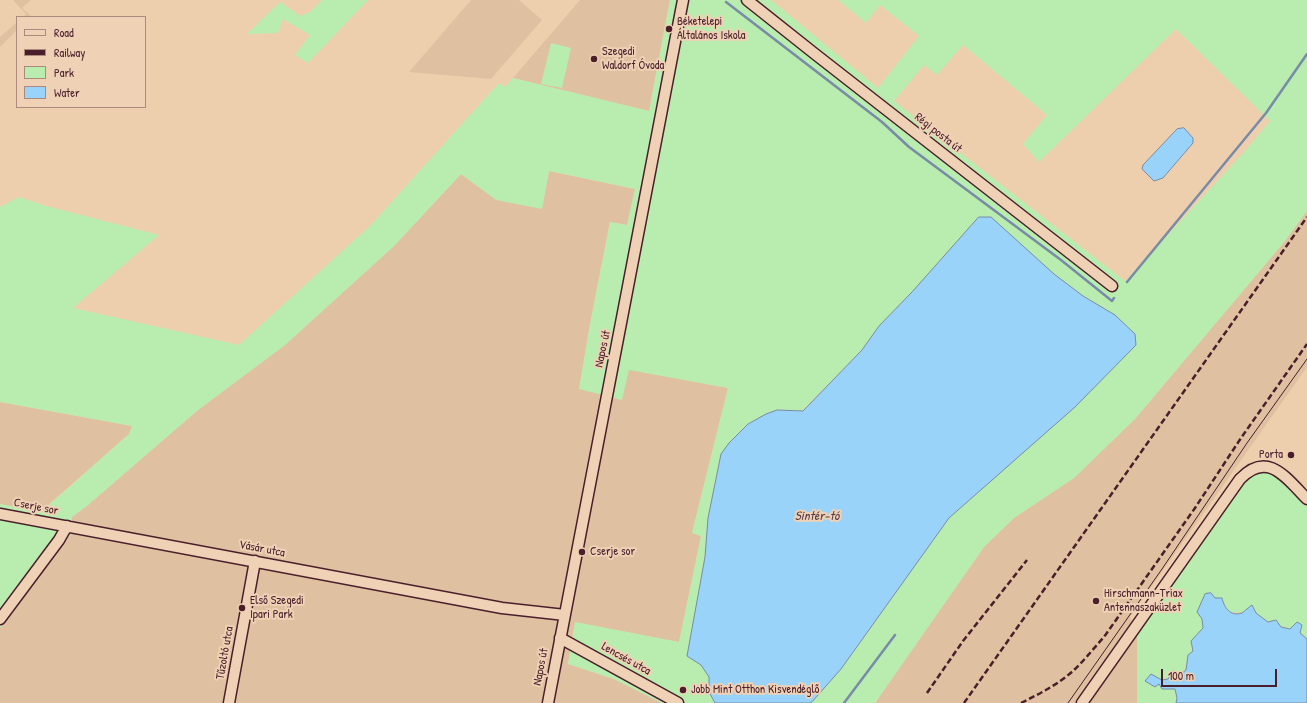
<!DOCTYPE html>
<html>
<head>
<meta charset="utf-8">
<style>
	body { margin:0 }
	#map { position:relative; width:1307px; height:703px; overflow:hidden; background:#edcfae; font-family:"Patrick Hand",sans-serif }
	canvas { display:block }
	.legend { position:absolute; left:16px; top:16px; width:130px; height:92px; box-sizing:border-box; background:#efd1b5; border:1px solid #ad8a7e; margin:0; padding:5px 7px; list-style:none; font-size:12px; color:#4a1f2b }
	.legend li { display:flex; align-items:center; gap:8px; height:20px }
	.legend b { width:20px; border:1px solid #ad8a7e }
	.scale { position:absolute; left:1161px; top:669px; width:116px; height:18px; box-sizing:border-box; border:2px solid #4a1f2b; border-top:0; padding-left:5px; font-size:12px; line-height:14px; white-space:nowrap; color:#4a1f2b; -webkit-text-stroke:3px #efd1b5; paint-order:stroke }
</style>
</head>
<body>
<div id="map">
<canvas width="1307" height="703"></canvas>
<ul class="legend">
<li><b style="height:5px;background:#efd1b5"></b>Road</li>
<li><b style="height:5px;background:#4a1f2b"></b>Railway</li>
<li><b style="height:11px;background:#b8edaf"></b>Park</li>
<li><b style="height:11px;background:#99d3fa"></b>Water</li>
</ul>
<div class="scale">100 m</div>
</div>
<script>
const context = document.querySelector('canvas').getContext('2d');
context.lineJoin = 'round';
function fill(path, color) { context.fillStyle = color; context.fill(path, 'evenodd'); }
function trace(path, color, width, dash) { context.strokeStyle = color; context.lineWidth = width; context.lineCap = dash ? 'butt' : 'round'; context.setLineDash(dash || []); context.stroke(path); }
function drawText(font, color, halo, rows, align = 'center') {
  context.font = font + ' "Patrick Hand",sans-serif'; context.lineWidth = 4; context.setLineDash([]); context.textBaseline = 'middle'; context.strokeStyle = halo; context.fillStyle = color; for (const [text, x, y, turn = 0] of rows) {
    context.save(); context.translate(x, y); context.rotate((+turn || 0) * Math.PI / 180); context.textAlign = isNaN(turn) ? turn : align; if (halo) context.strokeText(text, 0, 0); context.fillText(text, 0, 0); context.restore();
  }
}
fill(new Path2D(`
	M13,0H31L22,8L31,16L23,17L26,14Z
	M471,0H519L542,20L491,79L409,72Z
	M580,0H670L649,111L513,78Z
	M17,22V30L0,47V37Z
	M549,171L635,189L627,225L610,222L590,324L579,389L629,369L728,388L692,533L701,536L679,642L575,622L568,664L614,679L662,703H0V628L12,608L71,534L72,517L88,505L198,410L285,345L394,246L461,174L477,186L542,209Z
	M1307,211V367L1130,617L1137,634V703H875L984,547L1014,518L1074,478L1135,419L1285,241Z
	M0,402L132,426L129,434L40,512L0,504Z`), '#dfc0a0');
fill(new Path2D(`
	M322,0H368L308,63L295,55L310,35L283,19L278,33L247,34L280,2L300,16L310,12Z
	M670,0H771L878,88L919,36L880,5L866,23L838,0H1307V211L1285,241L1135,419L1074,478L1014,518L984,547L875,703H811L841,669L949,518L979,491L1115,315L1083,296L1054,274L912,292L879,326L862,350L802,411L777,410L721,454L708,518L705,557L701,665L709,677V692L715,703H662L614,679L568,664L575,622L679,642L701,536L692,533L728,388L629,370L622,400L579,389L590,324L610,222L627,225L635,189L549,171L542,209L496,200L461,174L394,246L285,345L198,410L88,505L72,517L71,534L12,608L0,628V504L41,512L129,434L132,426L0,402V207L19,197L46,206L159,235L73,308L239,345L370,226L498,84H501L505,87L513,78L649,111ZM1176,29L1270,121L1245,151L1125,281L894,101L924,65L937,75L963,45L1047,115L1023,144L1039,162Z
	M551,43L571,48L562,88L541,84Z
	M1269,467L1307,499V639L1300,633L1296,622L1290,629L1268,622L1256,613L1230,612L1223,606L1202,619L1203,628L1191,641L1193,651L1188,655L1186,670C1175,680 1160,680 1145,681L1155,687L1159,684L1162,689H1175L1177,698L1176,703H1137V634L1240,479Z`), '#b8edaf');
const water = new Path2D(`
	M1184,128L1193,138V143L1163,178L1154,181L1142,169L1143,165L1177,129Z
	M979,217H991L1054,274L1083,296L1115,315L1135,334L1136,345L1075,407L949,518L841,669L811,703H715L709,692V677L701,665L687,656L705,557L708,518L721,454L729,443L748,424L766,414L777,410L803,411L862,350L879,326L912,292Z
	M1211,593L1215,598H1222C1224,607 1230,617 1242,613C1245,611 1249,607 1252,605L1256,613L1268,622L1276,620L1281,627L1290,629L1297,622L1302,625L1300,633L1307,639V703H1176L1177,698L1175,689H1162L1159,684L1155,687L1145,681L1151,674L1162,680L1168,679L1173,671L1181,674L1186,670L1188,655L1193,651L1191,641L1203,628L1202,619L1197,612L1205,594Z`);
fill(water, '#99d3fa');
trace(water, '#798ba7', 1);
trace(new Path2D(`
	M726,2L882,122L909,147L1061,260L1112,301L1114,298
	M1127,282L1266,113L1307,54
	M844,703L895,635`), '#798ba7', 2.5);
const minor = new Path2D(`
	M747,0L815,54L1112,286
	M0,514L502,608L565,615
	M0,619L59,540L67,526
	M560,638L678,703
	M229,703L255,561
	M548,703L683,0
	M1082,703L1240,479C1268,450 1286,478 1307,499`);
trace(minor, '#4a1f2b', 13);
trace(minor, '#efd1b5', 10);
trace(new Path2D(`
	M1068,703L1162,569L1247,443L1307,359`), '#4a1f2b', 1);
trace(new Path2D(`
	M927,693L963,641L1027,560
	M964,703L1307,217
	M1021,703C1037,695 1053,687 1067,676C1081,665 1092,650 1104,637L1195,508L1241,438L1307,344`), '#4a1f2b', 2.5, [6, 3]);
for (const [x, y, r, color] of [
	[669,29,4,"#4a1f2b"],
	[594,59,4,"#4a1f2b"],
	[1291,455,4,"#4a1f2b"],
	[582,552,4,"#4a1f2b"],
	[1096,601,4,"#4a1f2b"],
	[242,608,4,"#4a1f2b"],
	[683,690,4,"#4a1f2b"]
]) { const dot = new Path2D(); dot.arc(x, y, r, 0, 2 * Math.PI); context.fillStyle = color; context.fill(dot); trace(dot, '#efd1b5', 1.5); }
drawText('12px', '#4a1f2b', '#efd1b5', [
	["Béketelepi",677,22],
	["Általános Iskola",677,36],
	["Szegedi",602,52],
	["Waldorf Óvoda",602,66],
	["Porta",1283,455,"right"],
	["Cserje sor",590,552],
	["Hirschmann-Triax",1104,594],
	["Antennaszaküzlet",1104,608],
	["Első Szegedi",250,601],
	["Ipari Park",250,615],
	["Jobb Mint Otthon Kisvendéglő",691,690]
], 'left');
drawText('12px', '#4a1f2b', '#efd1b5', [
	["Régi posta út",938,133,38],
	["Napos út",603,349,-78],
	["Cserje sor",36,507,11],
	["Vásár utca",262,549,11],
	["Tűzoltó utca",225,653,-80],
	["Lencsés utca",626,659,29],
	["Napos út",541,667,-79]
]);
drawText('italic 13px', '#563a4a', '#efd1b5', [
	["Sintér-tó",817,517]
]);
</script>
</body>
</html>
